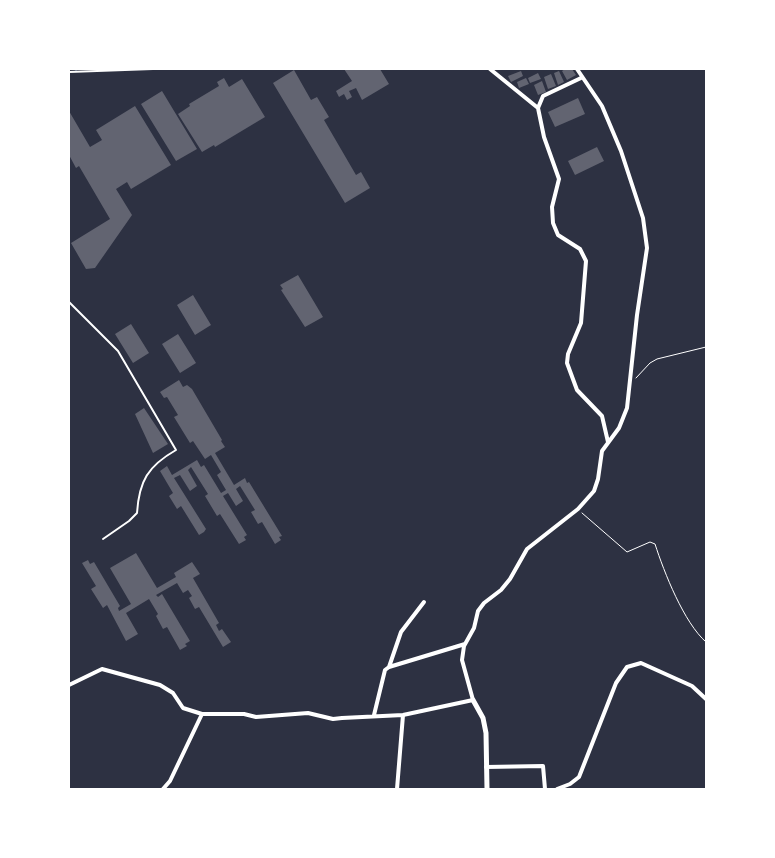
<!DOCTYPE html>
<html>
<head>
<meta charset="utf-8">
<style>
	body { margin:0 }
	#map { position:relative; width:775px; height:858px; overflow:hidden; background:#2d3142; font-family:"Space Grotesk",sans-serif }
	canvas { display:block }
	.frame { position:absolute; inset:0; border:70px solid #fff; pointer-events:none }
</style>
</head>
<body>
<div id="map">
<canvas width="775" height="858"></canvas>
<div class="frame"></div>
</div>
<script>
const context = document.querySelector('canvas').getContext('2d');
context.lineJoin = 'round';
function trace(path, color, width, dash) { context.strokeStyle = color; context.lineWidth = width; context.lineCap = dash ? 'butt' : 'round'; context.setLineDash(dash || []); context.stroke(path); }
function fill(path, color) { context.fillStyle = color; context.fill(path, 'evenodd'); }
trace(new Path2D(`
	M76,70V69`), '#4f5d75', 2.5);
fill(new Path2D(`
	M344,69H380L389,84L362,100L356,88L349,91L352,97L347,100L344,94L339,97L336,91L352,81Z
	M565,69H572L576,75L567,80L562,71Z
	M294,70L311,100L317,97L329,117L324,120L356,175L361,172L370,188L345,203L273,83Z
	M521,71L523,76L511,82L508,76Z
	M559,71L564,82L558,85L554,73Z
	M538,73L541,79L530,83L528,78Z
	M551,74L556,86L548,89L544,77Z
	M224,78L229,87L242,79L265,117L215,147L214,145L202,152L178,114L190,106L189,104L219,86L217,82Z
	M526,78L529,84L519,88L517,82Z
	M542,81L546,92L538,95L534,85Z
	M162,91L197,149L176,161L141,104Z
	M578,98L585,114L555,127L548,112Z
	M135,106L171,165L131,189L127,182L116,189L132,215L95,268L86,269L71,243L110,219L79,166L76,168L69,155V111L90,147L102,140L96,130Z
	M597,147L604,161L575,175L568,161Z
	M298,275L323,317L305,327L281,290L283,289L280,285Z
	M193,295L211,325L195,335L177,305Z
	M131,324L149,353L133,363L115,334Z
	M178,334L196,363L180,373L162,344Z
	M179,380L183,387L187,385L192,389L222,440L221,441L225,447L215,453L234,485L245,478L247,483L249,482L282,536L279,537L281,540L275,544L262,522L258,524L251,512L255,510L240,486L236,489L243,501L236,506L228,493L223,496L247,535L244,537L246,540L239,544L220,514L217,516L205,496L208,494L191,467L188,470L197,486L190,491L180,475L174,478L206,529L204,532L199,535L181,506L177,509L169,496L173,493L160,471L167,466L172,475L197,460L201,467L204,465L221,493L226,490L217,475L221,472L211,455L205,459L193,441L190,443L174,417L178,415L167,397L164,398L160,392Z
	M144,408L168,444L153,453L135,414Z
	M136,553L157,588L176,577L174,573L192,562L200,574L193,578L219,623L216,625L219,631L222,629L231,642L223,647L199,607L195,609L189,598L192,596L188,590L183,593L177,583L156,595L158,597L162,594L190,641L185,644L187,646L180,650L167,627L163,629L156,616L158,614L149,599L126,613L138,634L126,641L107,605L103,608L91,589L96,586L82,563L88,560L90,564L94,562L120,606L118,608L119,611L131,604L110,568Z`), '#626471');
trace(new Path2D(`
	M636,378L650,363L657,359L706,347
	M582,513L627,552L650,542L655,544C664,572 684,623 706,642`), '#fff', 1);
trace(new Path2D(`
	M69,72L153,69
	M69,302L118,351L176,450C148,466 139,481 137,513L129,521L103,539`), '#fff', 2);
trace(new Path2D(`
	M490,69L538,108
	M581,78L543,96L538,108L544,137L559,179L552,207L553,223L558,235L580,249L586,261L581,323L568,354L567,363L577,390L602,416L608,442
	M389,667L401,632L424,602
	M69,685L102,669L160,685L173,693L183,708L202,714H244L256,717L308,713L333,719L342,718L403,715L473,700L462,660L464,646L474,628L478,611L484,603L501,590L510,579L527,549L578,509L594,491L598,479L602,451L619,428L627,408L637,315L647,248L643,218L621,151L602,106L577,69
	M374,715L385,670L389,667L465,644
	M486,767L543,766L545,789
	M163,789L170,781L202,714
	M397,789L403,715
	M557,789L570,784L579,777L616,683L627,667L641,663L692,686L706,699`), '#fff', 4);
trace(new Path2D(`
	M473,700L483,718L486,733L487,789`), '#fff', 5);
</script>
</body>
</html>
